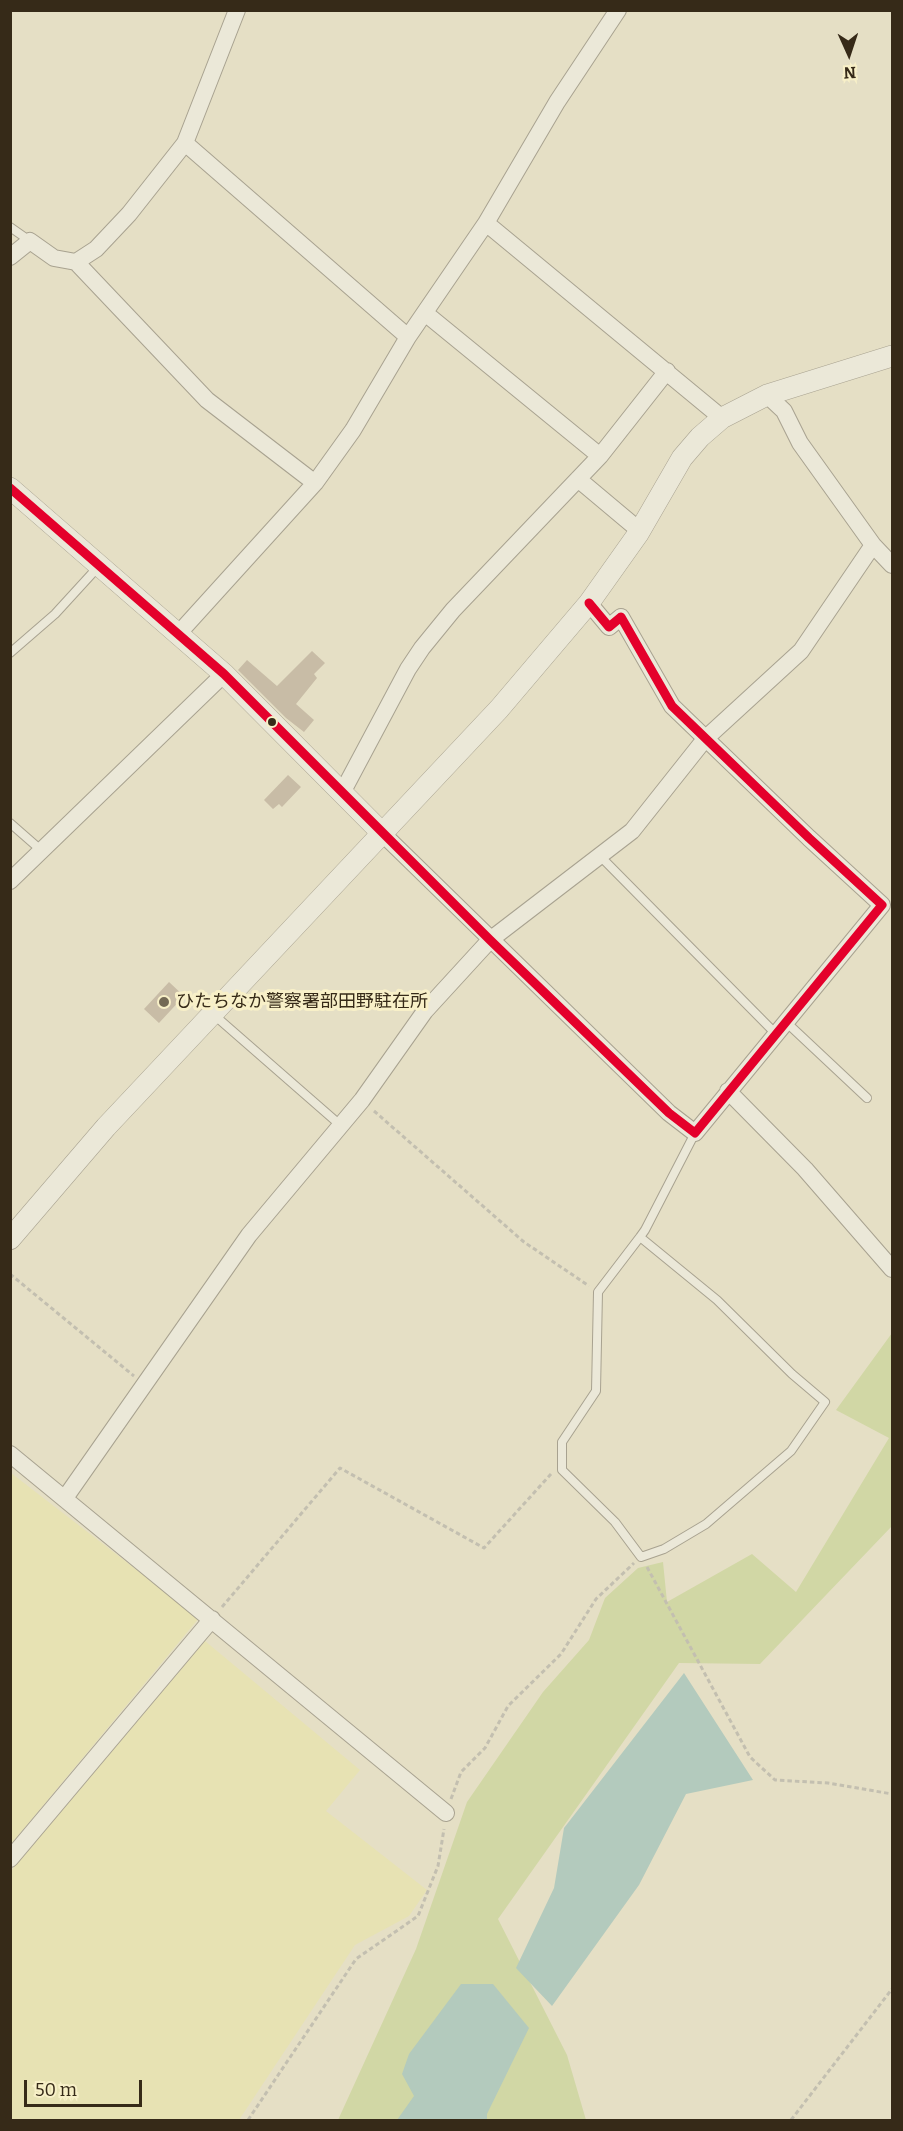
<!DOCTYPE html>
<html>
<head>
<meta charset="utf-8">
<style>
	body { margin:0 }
	#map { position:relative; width:903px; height:2131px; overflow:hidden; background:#e5dfc5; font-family:Bitter,serif }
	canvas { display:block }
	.frame { position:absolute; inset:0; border:12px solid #362a18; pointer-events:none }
	.north { position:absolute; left:819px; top:24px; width:60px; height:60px; -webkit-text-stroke:4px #f8f0c8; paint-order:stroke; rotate:177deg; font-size:16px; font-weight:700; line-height:24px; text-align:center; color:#362a18 }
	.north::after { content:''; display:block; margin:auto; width:21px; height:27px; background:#362a18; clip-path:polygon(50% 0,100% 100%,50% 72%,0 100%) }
	.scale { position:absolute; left:24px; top:2080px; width:118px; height:27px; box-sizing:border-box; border:3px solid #362a18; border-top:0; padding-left:8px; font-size:18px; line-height:21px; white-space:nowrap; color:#362a18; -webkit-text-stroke:4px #f8f0c8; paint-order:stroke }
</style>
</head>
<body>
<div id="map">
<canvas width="903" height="2131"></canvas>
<div class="frame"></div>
<div class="north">N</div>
<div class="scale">50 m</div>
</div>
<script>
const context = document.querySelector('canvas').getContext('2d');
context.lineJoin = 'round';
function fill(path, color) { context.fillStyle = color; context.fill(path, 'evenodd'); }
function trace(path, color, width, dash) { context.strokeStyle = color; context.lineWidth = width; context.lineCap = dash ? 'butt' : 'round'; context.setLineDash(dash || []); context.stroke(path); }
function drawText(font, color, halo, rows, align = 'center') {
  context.font = font + ' Bitter,"Noto Sans JP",serif'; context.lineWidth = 6; context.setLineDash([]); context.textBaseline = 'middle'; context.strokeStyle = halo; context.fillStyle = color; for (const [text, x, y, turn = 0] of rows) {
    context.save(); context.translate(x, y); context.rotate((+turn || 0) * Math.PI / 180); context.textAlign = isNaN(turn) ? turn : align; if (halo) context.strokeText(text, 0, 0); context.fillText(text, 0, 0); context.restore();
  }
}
fill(new Path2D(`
	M11,1473L199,1618L11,1844Z
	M205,1641L360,1770L326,1811L427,1890L409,1916L355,1945L239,2120H11V1871Z`), '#e7e2b3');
fill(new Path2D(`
	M892,1333V1526L760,1664L679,1663L498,1919L567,2055L586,2120H338L416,1949L467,1802L543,1692L589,1640L605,1598L638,1568L663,1562L667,1602L752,1554L796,1592L889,1438L836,1410Z`), '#d1d7a5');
fill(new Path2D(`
	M684,1673L753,1780L686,1794L639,1885L552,2006L516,1968L554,1888L564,1828Z
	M461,1984H493L529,2028L487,2114V2120H397L414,2096L402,2074L409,2054Z`), '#b3cabd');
fill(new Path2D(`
	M312,651L325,663L314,674L317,678L296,704L314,720L304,732L286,718L238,670L247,660L277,686Z
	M288,775L301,787L282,807L279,804L273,809L264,800Z
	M169,982L184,996L159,1023L144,1009Z`), '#c8bca6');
const service = new Path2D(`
	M10,227L30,241
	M10,653L55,614L98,567
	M10,823L42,851
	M600,856L776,1034
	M213,1014L339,1124
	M786,1022L867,1098
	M640,1237L717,1300L792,1374L825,1402L791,1451L706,1524L664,1549L641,1557L615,1522L562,1470V1442L596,1391L598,1292L640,1237L645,1230L695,1133`);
const minor = new Path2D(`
	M185,143L408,337
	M486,223L722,418
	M10,257L30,241L54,258L76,262L207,400L315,483
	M76,262L96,249L129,214L185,143L237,10
	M425,313L600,456
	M767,395L784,411L800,443L873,545L892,565
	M578,479L640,531
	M179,633L315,483L353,430L408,337L486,223L557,102L618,10
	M343,791L408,669L422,648L453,610L600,456L667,371
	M383,834L669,1113L695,1133L882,905L809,838L672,706L621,617L609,627L589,603
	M10,881L224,674
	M728,1091L805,1169L892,1269
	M10,1454L446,1813
	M65,1498L249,1235L362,1100L425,1011L490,940L632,831L705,739L801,651L873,545
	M10,1859L212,1619`);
const tertiary = new Path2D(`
	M10,488L224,674L383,834
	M10,1239L106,1127L499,709L589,603L638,534L682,458L700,437L722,418L767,395L892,356`);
trace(service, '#a8a290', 10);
trace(minor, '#a8a290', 18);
trace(tertiary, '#a8a290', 22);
trace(new Path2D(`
	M374,1111L524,1242L589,1286
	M10,1274L134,1376
	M647,1567L750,1757L775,1780L828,1783L892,1794
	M222,1607L340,1468L484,1548L551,1474
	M451,1799L461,1772L485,1748L508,1706L561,1654L596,1599L634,1563
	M248,2120L356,1959L418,1916L438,1866L444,1829
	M791,2120L892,1989`), '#c3bfb0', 3, [4.5, 3]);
trace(service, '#ebe8d8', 8);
trace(minor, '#ebe8d8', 16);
trace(tertiary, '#ebe8d8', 21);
trace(new Path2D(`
	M10,488L224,674L490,940L669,1113L695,1133L882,905L809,838L672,706L621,617L609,627L589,603`), '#e4002b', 9);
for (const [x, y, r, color] of [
	[272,722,5,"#362a18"],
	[164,1002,6,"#736955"]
]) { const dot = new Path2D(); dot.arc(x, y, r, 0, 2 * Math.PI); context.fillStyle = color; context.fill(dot); trace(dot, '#f8f0c8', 2); }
drawText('18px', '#362a18', '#f8f0c8', [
	["ひたちなか警察署部田野駐在所",176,1002]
], 'left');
</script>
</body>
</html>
